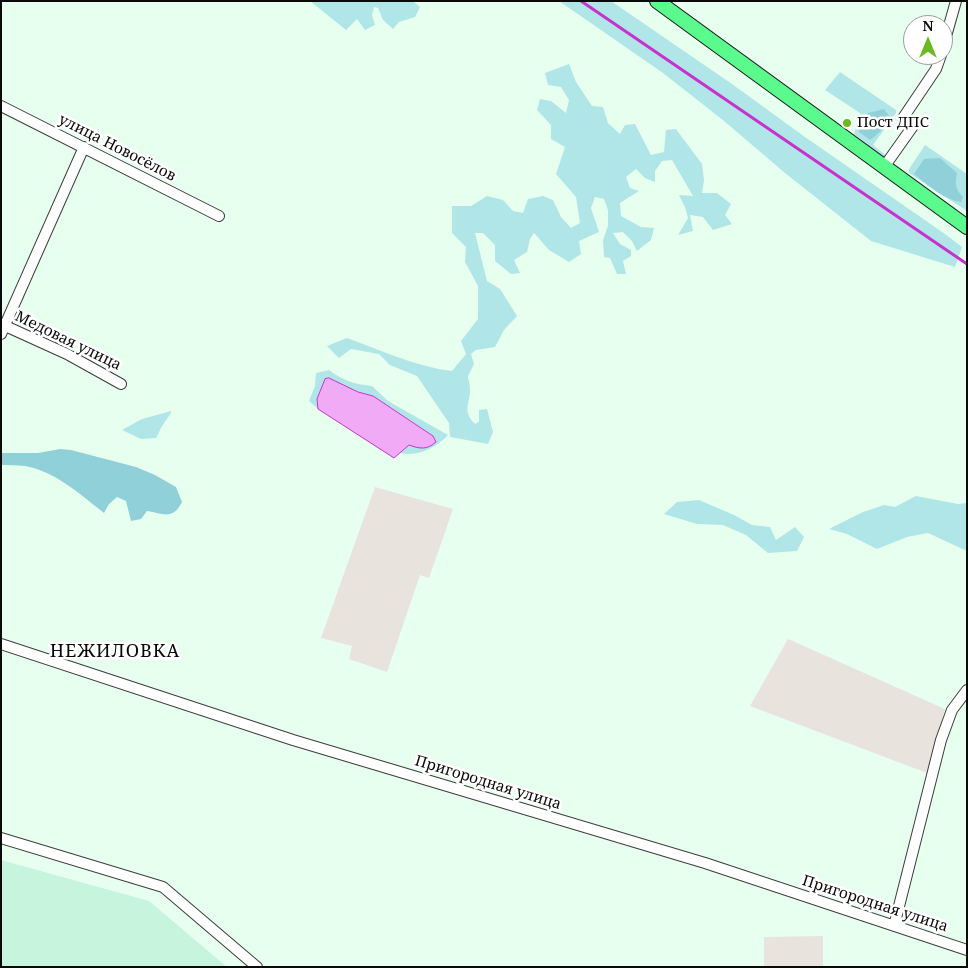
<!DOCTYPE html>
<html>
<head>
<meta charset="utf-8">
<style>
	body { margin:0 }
	#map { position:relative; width:968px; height:968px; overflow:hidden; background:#e7ffef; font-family:"Noto Serif",serif }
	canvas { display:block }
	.frame { position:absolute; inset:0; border:2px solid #0a0a0a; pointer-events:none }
	.north { position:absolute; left:903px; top:15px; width:50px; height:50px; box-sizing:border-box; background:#fff; border:1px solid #9d9d9d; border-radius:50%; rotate:0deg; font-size:14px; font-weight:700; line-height:20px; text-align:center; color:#0a0a0a }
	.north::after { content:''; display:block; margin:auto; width:18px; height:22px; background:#6cba22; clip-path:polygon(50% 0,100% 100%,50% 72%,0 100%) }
</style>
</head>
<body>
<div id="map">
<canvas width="968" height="968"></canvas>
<div class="frame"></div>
<div class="north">N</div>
</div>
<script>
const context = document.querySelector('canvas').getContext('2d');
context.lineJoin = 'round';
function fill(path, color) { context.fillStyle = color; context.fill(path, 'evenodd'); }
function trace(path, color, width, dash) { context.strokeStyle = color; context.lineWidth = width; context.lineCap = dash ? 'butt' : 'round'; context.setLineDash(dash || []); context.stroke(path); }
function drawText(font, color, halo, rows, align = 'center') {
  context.font = font + ' "Noto Serif",serif'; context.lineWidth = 5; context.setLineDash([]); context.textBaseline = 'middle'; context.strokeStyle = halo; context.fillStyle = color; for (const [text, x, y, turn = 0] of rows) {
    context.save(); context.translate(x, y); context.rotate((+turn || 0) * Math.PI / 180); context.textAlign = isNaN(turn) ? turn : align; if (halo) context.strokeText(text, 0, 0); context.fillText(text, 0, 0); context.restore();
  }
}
fill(new Path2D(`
	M375,487L453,509L429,578L420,575L387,672L349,659L352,646L321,638Z
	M788,639L945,709L927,773L750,706Z
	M823,936V967H764V937Z`), '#e9e3dd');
fill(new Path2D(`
	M1,860L149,901L227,967H1Z`), '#c7f4dd');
fill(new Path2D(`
	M310,1H413L420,7L415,17L399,22L393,29L383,20L378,8L374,7L372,15L375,25L365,30L357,19L346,30Z
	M559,1H611L732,84L805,137L945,234L962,247L955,267L871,241L785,173L724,121L663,73Z
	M569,64L576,82L592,106L603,107L608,123L620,134L625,125L635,124L651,155L664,152L666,130L676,129L702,164L704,180L702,193H717L731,204L725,215L732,224L713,230L703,217L690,215L693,231L678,235L688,218L685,207L679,195L693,196L672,160L662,161L655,171V182L645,178L636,169L626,177L630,188L639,191L620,203L621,216L641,227L654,228L651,240L637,251L632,241L623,232L613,233L620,244L631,250V256L623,261L626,274H617L610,258L604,257L603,240L608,226V210L604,199L595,197L591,208L599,232L579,241L581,254L569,262L549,250L534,233L530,239L527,252L514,260L520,273L511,274L495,261V245L483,233H475L487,281L500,289L517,316L504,330L495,347L476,350L471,354L474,364L468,376C468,380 470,384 470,388C471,402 461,410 475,424L479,422V410L487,409L493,432L488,444L450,437L449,423L417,376L390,365L379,354L351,349L339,358L327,346L347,338C381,350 416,367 452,371L466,354L461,341L478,319V286L465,262L466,247L452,233V206H471L487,196L503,200L513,211L523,213L528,199L543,196L553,200L561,217L571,228L580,223L576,197L556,174L565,147L551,139V125L537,110L540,99L551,101L566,113L569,100L561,87L548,85L545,73Z
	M840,72L896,110V113L873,145L888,157L886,159L854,134L860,113L825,90Z
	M925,145L967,174V211L909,173V169Z
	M329,370C343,381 355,384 372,386L388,401L448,435C436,448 418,457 400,453L409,445L436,441L433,436L373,396L358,392L329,378L325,379L317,399L318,409L309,401L315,386L316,373Z
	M171,411V413L162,426L156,438L141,439L122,430L142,419Z
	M916,496L958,504L967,503V551L928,533L907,537L877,549L847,534L829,529L863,512L884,505L895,507Z
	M699,500L734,515L752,525L770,527L776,540L795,527L804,537L797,551L768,553L746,535L723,525L697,524L664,514L677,502Z`), '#b1e6e8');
fill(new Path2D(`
	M884,109L890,117L880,132L870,140L859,132V123L868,113Z
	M940,158L957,173C955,184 955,189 963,197L961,202C944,200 928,185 914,174L924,159Z
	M60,449L71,450L136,467L155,475L176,487L182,502C173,520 164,514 147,511L141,519L131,521L126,501L117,497L109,504L104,513C81,495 55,471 25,466C17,465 9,465 1,465V453H38Z`), '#90d1d9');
const water = new Path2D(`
	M329,378L358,392L373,396L433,436L436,442C427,450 420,449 409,445L394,458L318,409L317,399L325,379Z`);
fill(water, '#f1abf6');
trace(water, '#c732ce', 1);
trace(new Path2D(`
	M581,1L967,264`), '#c732ce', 3);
const minor = new Path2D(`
	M943,47L956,1
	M1,106L219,216
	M884,167L913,126L903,118L936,69L941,55
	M1,324L67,354L121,384
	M1,334L84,147
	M1,644L293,740L705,863L967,950
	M1,838L163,887L257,967
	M894,926L941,740L952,710L967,690`);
const major = new Path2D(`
	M657,1L967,227`);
trace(minor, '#3d3d3d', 12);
trace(major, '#1b1b1b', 16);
trace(minor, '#fff', 10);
trace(major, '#5bfa8d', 14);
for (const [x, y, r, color] of [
	[847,123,5,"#6cba22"]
]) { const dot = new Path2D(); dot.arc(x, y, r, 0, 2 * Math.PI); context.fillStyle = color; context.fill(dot); trace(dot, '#fff', 2); }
drawText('15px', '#0a0a0a', '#fff', [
	["Пост ДПС",857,123]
], 'left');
drawText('15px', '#0a0a0a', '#fff', [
	["улица Новосёлов",117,148,27],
	["Медовая улица",68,341,26],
	["Пригородная улица",488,783,17],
	["Пригородная улица",875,904,18]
]);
context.letterSpacing = '1px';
drawText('18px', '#0a0a0a', '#fff', [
	["НЕЖИЛОВКА",115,652]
]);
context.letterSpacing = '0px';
</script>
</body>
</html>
